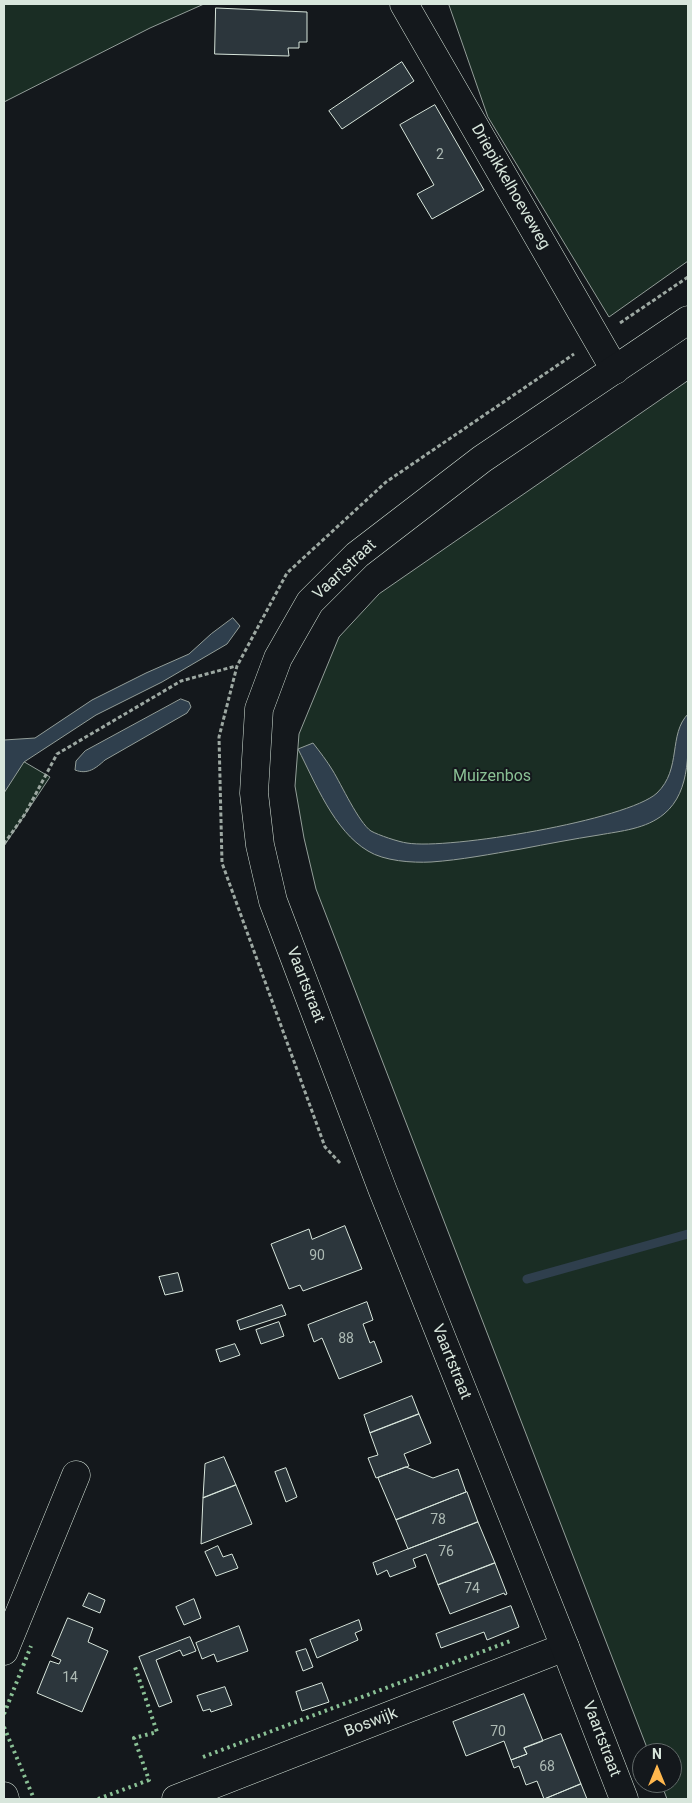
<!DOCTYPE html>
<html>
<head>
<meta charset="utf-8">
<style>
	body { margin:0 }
	#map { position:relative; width:692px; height:1803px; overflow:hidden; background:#14181c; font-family:Roboto,sans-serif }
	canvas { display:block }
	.frame { position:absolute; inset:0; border:5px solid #d8e6dc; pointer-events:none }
	.north { position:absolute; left:632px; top:1743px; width:50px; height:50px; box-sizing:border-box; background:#14181c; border:1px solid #626a69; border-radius:50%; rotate:0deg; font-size:14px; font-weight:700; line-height:20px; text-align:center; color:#d8e6dc }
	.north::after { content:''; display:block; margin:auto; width:18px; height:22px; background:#ffb74d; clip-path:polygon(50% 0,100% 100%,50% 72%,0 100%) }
</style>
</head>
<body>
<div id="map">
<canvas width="692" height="1803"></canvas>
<div class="frame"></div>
<div class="north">N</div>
</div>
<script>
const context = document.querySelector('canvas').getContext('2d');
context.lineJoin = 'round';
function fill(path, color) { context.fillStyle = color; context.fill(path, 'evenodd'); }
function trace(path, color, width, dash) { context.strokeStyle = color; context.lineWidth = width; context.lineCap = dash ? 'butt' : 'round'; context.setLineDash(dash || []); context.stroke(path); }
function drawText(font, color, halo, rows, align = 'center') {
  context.font = font + ' Roboto,sans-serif'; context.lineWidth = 4; context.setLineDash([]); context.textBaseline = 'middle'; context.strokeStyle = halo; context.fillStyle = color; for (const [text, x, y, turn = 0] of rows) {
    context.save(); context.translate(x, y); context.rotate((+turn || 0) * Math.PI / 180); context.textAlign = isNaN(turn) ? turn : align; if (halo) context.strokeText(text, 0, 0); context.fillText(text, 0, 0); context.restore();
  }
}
const green = new Path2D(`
	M4,4H204L150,28L4,102Z
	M449,4H688V261L609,317L488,117Z
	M688,381V1799H667L661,1783H672V1753H649L316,889L304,838L295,786L299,734L339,637L379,594Z
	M4,750L50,777L4,846Z`);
fill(green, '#1a2d24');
trace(green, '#939e99', 1);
const water = new Path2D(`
	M233,618L240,626L227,644L162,682L96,715L24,762L4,793V740L35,738L92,700L146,673L189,654L211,634Z
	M181,699L189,702L191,707L187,713L105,760C96,768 88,775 75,770L76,761L85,751Z
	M688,714C688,747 692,791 664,814C646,829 621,831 599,835C573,839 547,844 521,849C491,854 461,860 431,862C412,863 384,861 368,851C334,831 315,782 298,749L313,743C320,752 327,761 333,771C341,784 359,823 371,831C378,835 399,842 407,843C448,850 628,820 657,793C682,769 668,734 688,714Z`);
fill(water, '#2f3f4d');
trace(water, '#939e99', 1);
trace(new Path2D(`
	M527,1279L688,1234`), '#2f3f4d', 9);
const building = new Path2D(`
	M216,8L307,12V42H299V48H288L289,56L215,54Z
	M402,62L414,81L342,129L329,111Z
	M435,105L484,190L432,219L417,194L434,185L400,125Z
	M345,1226L362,1269L303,1291L300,1285L289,1289L271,1244L309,1229L312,1239Z
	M178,1273L183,1291L165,1295L159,1277Z
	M367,1302L373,1320L363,1324L370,1343L374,1341L382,1362L339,1379L322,1338L314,1342L308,1325Z
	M282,1305L286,1315L240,1330L237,1321Z
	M279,1322L284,1336L261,1344L256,1330Z
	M235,1344L240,1355L220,1362L216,1350Z
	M412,1396L419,1414L370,1433L364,1415Z
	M419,1414L431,1443L404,1454L409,1466L376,1478L368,1458L378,1455L370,1433Z
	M224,1457L236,1485L203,1498L205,1464Z
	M406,1467L433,1478L458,1469L466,1492L396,1520L378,1478Z
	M286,1468L297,1497L286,1502L275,1472Z
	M236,1485L252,1524L201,1544L203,1498Z
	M467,1492L478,1522L408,1549L396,1520Z
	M478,1522L495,1563L438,1585L426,1554L413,1559L416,1567L390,1577L387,1570L377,1575L373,1563Z
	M218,1546L223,1557L232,1554L238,1568L216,1576L205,1552Z
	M495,1563L507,1594L505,1595L504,1593L450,1614L438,1585Z
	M89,1593L105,1600L100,1613L83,1606Z
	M194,1599L201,1618L184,1625L176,1607Z
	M511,1606L519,1627L487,1640L484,1632L441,1648L436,1634Z
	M68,1618L93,1628L88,1642L108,1651L82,1712L37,1693L50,1661L59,1664L61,1660L52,1656Z
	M359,1620L362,1630L355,1633L358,1640L317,1658L310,1640Z
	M239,1626L248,1651L217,1662L214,1654L202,1659L196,1643Z
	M190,1637L196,1651L183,1656L180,1650L156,1660L172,1702L159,1707L139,1657Z
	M306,1649L313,1667L303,1671L296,1652Z
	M322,1683L329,1702L302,1711L296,1692Z
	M225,1687L232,1705L211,1712L210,1709L203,1711L197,1696Z
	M524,1694L543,1741L524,1748L527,1754L511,1760L504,1741L466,1756L453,1722Z
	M561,1734L581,1784L544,1799L537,1781L526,1785L519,1766L514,1768L511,1760L527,1754L524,1748Z
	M581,1784L587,1799H543H544Z`);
fill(building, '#2c363c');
trace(building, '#d8e6dc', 1);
const street = new Path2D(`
	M404,4L615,370
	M4,1651L76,1475
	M4,1796L5,1799
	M176,1799L565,1647`);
const secondary = new Path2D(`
	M624,1799L565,1647L383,1191L273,901L260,845L254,793L259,709L278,658L310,602L357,555L482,459L688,320`);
trace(street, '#d8e6dc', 29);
trace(secondary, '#d8e6dc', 29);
trace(new Path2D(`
	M620,323L688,277
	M4,844L25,814L57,754L181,681L236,666
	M340,1163L325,1147L222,863L219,737L237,666L287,573L386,482L574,354`), '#9da8a2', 3, [4, 2.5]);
trace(street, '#14181c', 28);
trace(secondary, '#14181c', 28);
trace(new Path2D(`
	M4,1714L31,1646
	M4,1727L34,1799
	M203,1757L513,1640
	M98,1799L149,1780L134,1738L157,1732L134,1664`), '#8ac095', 4, [2.5, 4]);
drawText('14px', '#adbab4', null, [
	["2",440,155],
	["90",317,1256],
	["88",346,1339],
	["78",438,1520],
	["76",446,1552],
	["74",472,1589],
	["14",70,1678],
	["70",498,1732],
	["68",547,1767]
]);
drawText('16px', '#d8e6dc', '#14181c', [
	["Driepikkelhoeveweg",510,187,60],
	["Vaartstraat",345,570,-43],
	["Vaartstraat",305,985,69],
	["Vaartstraat",451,1362,68],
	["Boswijk",371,1723,-21],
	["Vaartstraat",601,1739,69]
]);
drawText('16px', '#8ac095', '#14181c', [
	["Muizenbos",492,777]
]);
</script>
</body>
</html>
